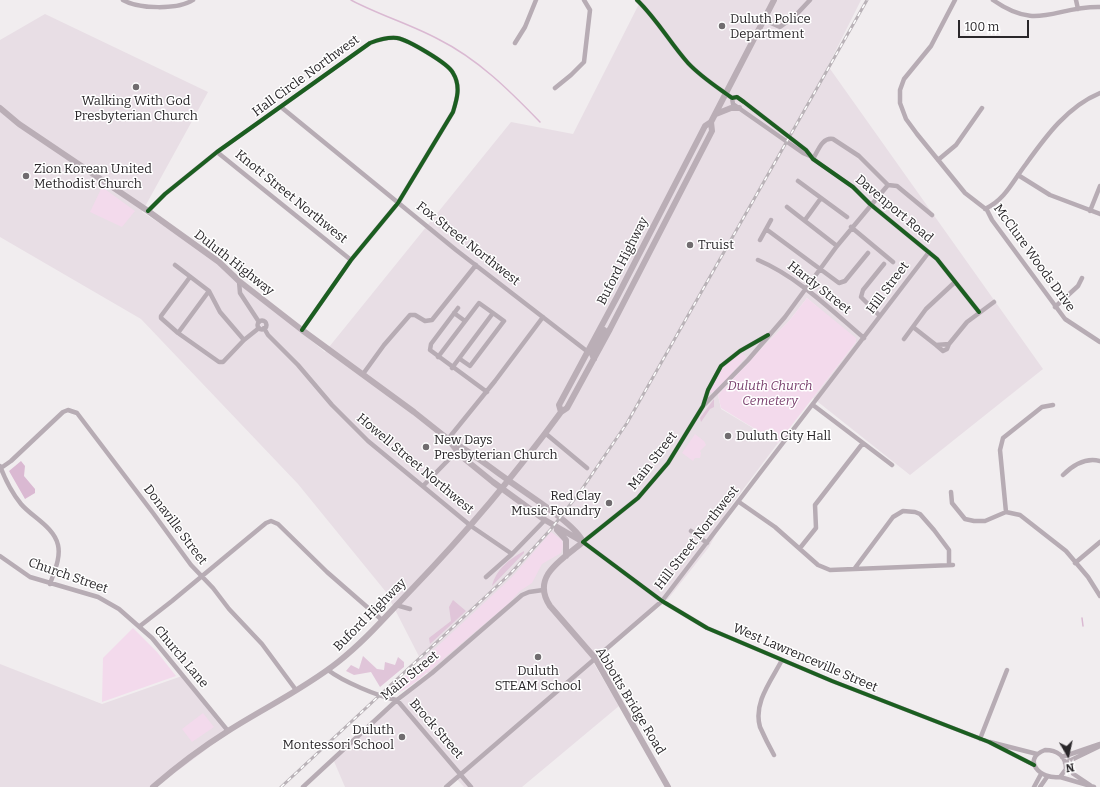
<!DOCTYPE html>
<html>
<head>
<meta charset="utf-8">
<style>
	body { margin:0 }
	#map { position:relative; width:1100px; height:787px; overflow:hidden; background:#f1edef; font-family:Bitter,serif }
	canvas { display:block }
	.north { position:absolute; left:1048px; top:735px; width:40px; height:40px; -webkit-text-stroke:3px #fff; paint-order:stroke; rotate:171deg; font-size:11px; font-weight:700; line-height:16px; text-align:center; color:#2a272a }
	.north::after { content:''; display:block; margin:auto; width:14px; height:18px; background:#2a272a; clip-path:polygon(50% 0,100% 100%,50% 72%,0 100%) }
	.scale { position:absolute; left:958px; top:20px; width:71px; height:18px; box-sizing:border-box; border:2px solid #2a272a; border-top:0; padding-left:5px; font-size:12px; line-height:14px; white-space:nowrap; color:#2a272a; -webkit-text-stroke:3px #fff; paint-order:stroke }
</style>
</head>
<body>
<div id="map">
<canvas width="1100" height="787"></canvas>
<div class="north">N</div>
<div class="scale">100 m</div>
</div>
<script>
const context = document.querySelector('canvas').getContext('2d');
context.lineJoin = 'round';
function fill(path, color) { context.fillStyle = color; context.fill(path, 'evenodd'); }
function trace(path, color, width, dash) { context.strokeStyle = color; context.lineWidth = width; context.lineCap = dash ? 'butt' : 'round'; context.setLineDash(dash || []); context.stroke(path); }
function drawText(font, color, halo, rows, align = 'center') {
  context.font = font + ' Bitter,serif'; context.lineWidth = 3; context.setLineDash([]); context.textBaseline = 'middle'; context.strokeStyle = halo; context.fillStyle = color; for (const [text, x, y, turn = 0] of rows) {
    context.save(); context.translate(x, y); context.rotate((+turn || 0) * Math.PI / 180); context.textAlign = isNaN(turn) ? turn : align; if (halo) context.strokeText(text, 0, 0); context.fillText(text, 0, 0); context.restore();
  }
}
fill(new Path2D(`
	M641,0H861L828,66L1043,369L910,475L813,398L856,342L807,298L789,321L759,351L718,395L721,409L778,443L732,504L709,547L668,599L593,662L619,706L522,787H464L455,777L442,787H345L333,759L429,676L386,592L298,484L141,319L0,237V40L45,14L208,92L142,212L205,252L325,352L511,122L573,134Z
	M0,664L102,704L182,676L227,734L156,787H0Z`), '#e8dee5');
fill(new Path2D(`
	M102,187L135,211L122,227L90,212Z
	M807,298L856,338V342L778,443L721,408L718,395L759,351L789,321Z
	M740,353L746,356V357L727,379L712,393L710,392L722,368Z
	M695,434L704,441L706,445L700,451L701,453L700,458H695L693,461L682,453Z
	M551,532L562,540L563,546L561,553L542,564L532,583L520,591L508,604L417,681C407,688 399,695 386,694L512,577Z
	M133,628L157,652L176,676L102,702L103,658Z
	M203,713L214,727L192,742L182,729Z`), '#f3daec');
fill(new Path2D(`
	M714,399V407L710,409L701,422L700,418Z
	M524,551V553L492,586C496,569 510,559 524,551Z
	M453,600L466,611L430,644L429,638L451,621L449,607Z
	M363,656L377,669L384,670L385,662L395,665L398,657L404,662V667L380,687L371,672L354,675L346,671L351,665L359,669Z`), '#e0c5d9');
fill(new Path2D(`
	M21,461L25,466L24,476L35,489V493L25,499L9,471Z`), '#dab9d2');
trace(new Path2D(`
	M351,0C379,15 410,24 438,39C478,59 509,90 540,122
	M1082,618L1083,626`), '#dab9d2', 1.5);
trace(new Path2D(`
	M123,0C138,9 178,10 193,0
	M637,0C657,19 670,43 688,63C701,77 717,87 732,98L737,97L744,102L806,150L813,159L853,187L870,204L937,259L979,312
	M955,0L931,46L904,79L900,90V103L906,119L917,134L965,193L987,210L992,220L1065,319L1100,342
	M993,0C1038,32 1054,6 1100,7
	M1076,0L1078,9
	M764,20L780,27L795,16L810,0
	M515,43L525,27L536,0
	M555,88L571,75L584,62L590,10L584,0
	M732,98L733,104L803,153L810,156
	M281,107L456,250L588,352
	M217,152L351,260
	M813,159C818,151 822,137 833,139L859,156L888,185
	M938,160L956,145L982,108
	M1018,175L1050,195L1100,214
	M798,181L847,217
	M888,185L897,186L932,215
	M787,207L837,246
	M985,209C1005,200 1013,181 1026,164C1046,136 1068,106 1100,93
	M148,211L165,194L217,152L370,43C378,40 388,37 397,38C408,40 448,63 453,73C461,86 457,99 453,112L398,203L351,260L302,330
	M1090,211L1100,186
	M805,220L821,198
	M851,227L893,262
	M766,229L839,283L845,281L868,253
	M760,240L771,220
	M758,260C798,277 831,310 864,338
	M175,265L209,291L220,312L244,340
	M190,277L161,316V318L178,333L219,362H223L244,340L259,328
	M239,281L240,293L259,322
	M1055,307L1078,286L1082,278
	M458,308L431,344L430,350L487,392
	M454,313L465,321
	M880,316L861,297L863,290L884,264
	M257.5 325a4.5 4.5 0 1 1 9 0a4.5 4.5 0 1 1-9 0Z
	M913,327L936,345L949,344L967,322L994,302
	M264,328L268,335L298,365L332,405L368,441L471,526L512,554
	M178,333L209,291
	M768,335L740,351L721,366L708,390L703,406L668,463L638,498L583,542L662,601L707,628L832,681L989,742L1034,765
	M904,339L926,309L955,282
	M936,345L943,351L947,349L949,344
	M438,357L479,303L493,313
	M452,368L493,313L504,321L470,366L460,359
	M363,374L384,345L410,315H415L425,321L432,320L476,265
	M704,405L748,360L785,317L837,246L888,185
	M813,405L892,465
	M545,433L587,468
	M448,439L495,381L543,317
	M0,466C5,479 12,493 21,504C32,517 54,527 58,545C61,558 54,572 50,584
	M1,468L11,461L63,412L68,410L77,413L153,513L191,565L213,588L229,609L262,644L296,690
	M1063,475C1073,465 1085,457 1100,461
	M423,486L457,451
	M951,492L952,503L965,519L974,521H985L1006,512L1020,515L1066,551L1088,577L1100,596
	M739,502L775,527L818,565L830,570L953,565
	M1006,512L1000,450L1003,438L1042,407L1053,405
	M691,531L707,543
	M800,548L816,528L815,505L863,443
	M0,556L30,577L98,597L119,609L152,638L228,731
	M1075,563L1100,542
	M855,568L893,517L903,511L915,512L920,514L934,530L949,550V565
	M486,577L512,554L545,520
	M396,605L410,609
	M140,626L172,601L266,523L271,521L278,524L327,572L382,620
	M328,670C342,681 379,697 397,700L471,787
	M980,739L1007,670
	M990,742L1037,754
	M1045,750C1057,750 1066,756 1066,769L1060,777C1040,780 1021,759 1045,750Z
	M774,755C769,746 764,736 760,727C753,703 771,681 782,660
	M1062,757L1100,744
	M1065,763L1098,747
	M1066,769L1090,785
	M1060,777L1094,787
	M303,787L397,700L432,673L522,595L529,592L543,590
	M446,787L662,601L929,252
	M1034,787L1041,774
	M1040,787L1047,777`), '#b7acb4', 4.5);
trace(new Path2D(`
	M0,108L19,124L148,211L219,262L239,281L302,330L414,412L448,439L461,456L493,482L545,520L583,542
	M716,114L731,108H739
	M594,359L592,354L604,330
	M561,412L559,405L617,297L705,126L711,122L774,0
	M452,442C473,453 489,467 508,480C525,493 576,524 583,542
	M557,530L566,540V556
	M583,542C563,559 530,576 550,606L595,658L668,787
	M153,787C176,767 201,748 228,731C264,708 304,689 338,662C365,641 387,615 411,590C465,534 515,475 561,412L567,408L610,329L712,131L711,122`), '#baaeb6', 6);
const rail = new Path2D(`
	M281,787L510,574L551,529L580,492L627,423L867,0`);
trace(rail, '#b9b2b7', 3);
trace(rail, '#fff', 1.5, [4.5]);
trace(new Path2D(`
	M637,0C657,19 670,43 688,63C701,77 717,87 732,98L737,97L744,102L806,150L813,159L853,187L870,204L937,259L979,312
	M148,211L165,194L217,152L370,43C378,40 388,37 397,38C408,40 448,63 453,73C461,86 457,99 453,112L398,203L351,260L302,330
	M768,335L740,351L721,366L708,390L703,406L668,463L638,498L583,542L662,601L707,628L832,681L989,742L1034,765`), '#1b5e20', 4);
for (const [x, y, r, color] of [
	[722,26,4,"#706c6f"],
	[136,87,4,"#706c6f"],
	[26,176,4,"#706c6f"],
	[690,245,4,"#706c6f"],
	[728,436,4,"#706c6f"],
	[426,447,4,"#706c6f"],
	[609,503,4,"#706c6f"],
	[538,657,4,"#706c6f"],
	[402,737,4,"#706c6f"]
]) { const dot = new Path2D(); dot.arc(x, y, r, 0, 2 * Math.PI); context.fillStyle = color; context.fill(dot); trace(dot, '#fff', 1.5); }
drawText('13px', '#2a272a', '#fff', [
	["Duluth Police",730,19],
	["Department",730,34],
	["Walking With God",136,101,"center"],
	["Presbyterian Church",136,116,"center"],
	["Zion Korean United",34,169],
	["Methodist Church",34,184],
	["Truist",698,245],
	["Duluth City Hall",736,436],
	["New Days",434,440],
	["Presbyterian Church",434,455],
	["Red Clay",601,496,"right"],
	["Music Foundry",601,511,"right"],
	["Duluth",538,671,"center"],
	["STEAM School",538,686,"center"],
	["Duluth",394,730,"right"],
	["Montessori School",394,745,"right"]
], 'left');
drawText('13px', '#2a272a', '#fff', [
	["Hall Circle Northwest",306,76,-36],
	["Knott Street Northwest",291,197,39],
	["Davenport Road",894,209,40],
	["Fox Street Northwest",468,244,38],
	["McClure Woods Drive",1034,258,54],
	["Buford Highway",623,261,-63],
	["Duluth Highway",234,263,38],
	["Hardy Street",819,288,38],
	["Hill Street",888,288,-53],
	["Main Street",653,461,-52],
	["Howell Street Northwest",415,464,40],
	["Donaville Street",175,525,53],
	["Hill Street Northwest",697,538,-52],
	["Church Street",68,576,19],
	["Buford Highway",370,615,-45],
	["Church Lane",181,657,50],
	["West Lawrenceville Street",805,658,23],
	["Main Street",410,676,-39],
	["Abbotts Bridge Road",630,701,59],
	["Brock Street",436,729,49]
]);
drawText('italic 13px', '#793f6d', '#fff', [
	["Duluth Church",770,386],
	["Cemetery",770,401]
]);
</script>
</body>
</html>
